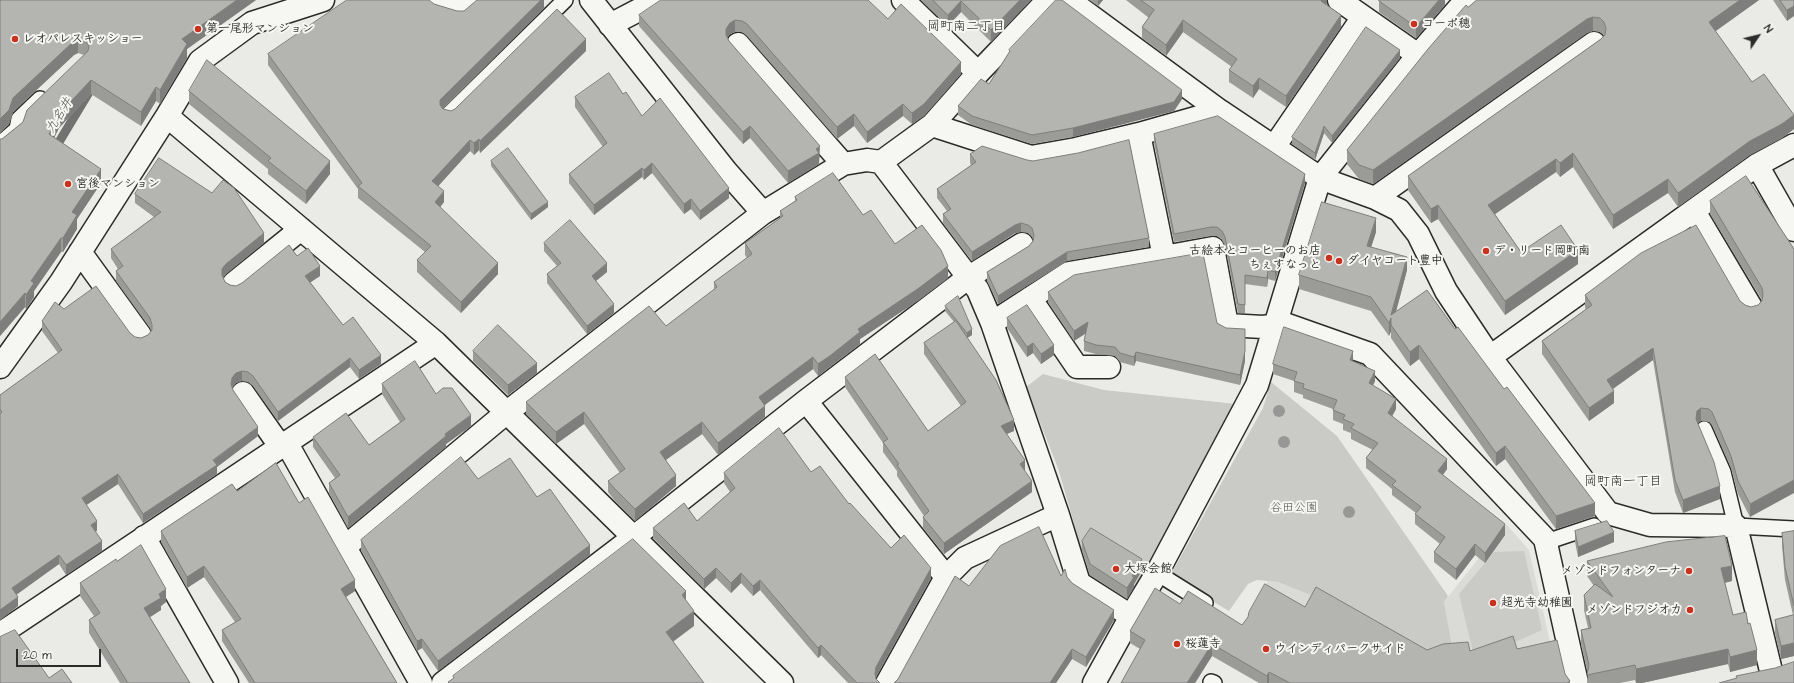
<!DOCTYPE html>
<html>
<head>
<meta charset="utf-8">
<style>
	body { margin:0 }
	#map { position:relative; width:1794px; height:683px; overflow:hidden; background:#eaeae6; font-family:"Architects Daughter",sans-serif }
	canvas { display:block }
	.north { position:absolute; left:1738px; top:16px; width:40px; height:40px; -webkit-text-stroke:3px #f6f6f2; paint-order:stroke; rotate:55deg; font-size:11px; font-weight:700; line-height:16px; text-align:center; color:#2b2b2b }
	.north::after { content:''; display:block; margin:auto; width:14px; height:18px; background:#2b2b2b; clip-path:polygon(50% 0,100% 100%,50% 72%,0 100%) }
	.scale { position:absolute; left:16px; top:649px; width:85px; height:18px; box-sizing:border-box; border:2px solid #2b2b2b; border-top:0; padding-left:5px; font-size:12px; line-height:14px; white-space:nowrap; color:#2b2b2b; -webkit-text-stroke:3px #f6f6f2; paint-order:stroke }
</style>
</head>
<body>
<div id="map">
<canvas width="1794" height="683"></canvas>
<div class="north">N</div>
<div class="scale">20 m</div>
</div>
<script>
const context = document.querySelector('canvas').getContext('2d');
context.lineJoin = 'round';
function fill(path, color) { context.fillStyle = color; context.fill(path, 'evenodd'); }
function trace(path, color, width, dash) { context.strokeStyle = color; context.lineWidth = width; context.lineCap = dash ? 'butt' : 'round'; context.setLineDash(dash || []); context.stroke(path); }
function drawText(font, color, halo, rows, align = 'center') {
  context.font = font + ' "Architects Daughter","Klee One",sans-serif'; context.lineWidth = 4; context.setLineDash([]); context.textBaseline = 'middle'; context.strokeStyle = halo; context.fillStyle = color; for (const [text, x, y, turn = 0] of rows) {
    context.save(); context.translate(x, y); context.rotate((+turn || 0) * Math.PI / 180); context.textAlign = isNaN(turn) ? turn : align; if (halo) context.strokeText(text, 0, 0); context.fillText(text, 0, 0); context.restore();
  }
}
fill(new Path2D(`
	M1506,524L1529,550L1550,642L1467,683L1256,604L1268,581L1278,582L1452,646L1444,602Z`), '#dadad6');
fill(new Path2D(`
	M1043,374L1104,390L1236,404L1151,562L1125,603L1087,578L1074,523L1058,468L1026,387Z
	M1271,382L1337,436L1448,596L1444,602L1452,646L1428,652L1316,597L1278,582L1257,580L1248,584L1229,611L1170,576L1263,408Z
	M1524,551L1542,630L1475,660L1459,594L1494,552Z`), '#cacac7');
trace(new Path2D(`
	M53,152L91,89`), '#727270', 9);
const lane = new Path2D(`
	M449,114L565,0
	M0,144L17,129L19,119L40,99
	M1704,429L1723,472L1736,526L1794,529
	M1546,542L1594,526
	M1157,573L1205,603
	M1211,682L1214,683`);
const street = new Path2D(`
	M903,0L978,73
	M1048,0L978,73L932,125L881,162L978,290L992,323L1058,515L1079,583L1131,616
	M1069,0L1220,111L1320,178L1375,198L1399,210L1418,234L1446,291L1490,357L1608,513L1650,525L1736,526L1772,675
	M1339,0L1418,55
	M438,3L461,10L471,0
	M610,25L658,0
	M738,44L843,164
	M167,116L436,343L782,683
	M932,125L1031,157L1076,149L1139,134L1220,111
	M1139,134L1164,257L1213,248L1227,325L1263,327L1285,324L1370,354L1545,539L1577,683
	M1274,147L1363,17
	M1757,165L1794,230
	M1375,198L1594,43
	M1694,211L1751,307
	M763,213L843,164L867,160L881,162
	M80,252L140,335
	M234,283L301,229
	M1030,298L1077,367H1109
	M992,323L1069,273L1164,257
	M1490,357L1757,165L1794,145
	M0,367L61,282L167,116L200,61L252,23L323,0
	M243,393L280,446
	M806,401L946,577
	M286,442L421,683
	M144,537L227,683
	M346,546L506,413L763,213L726,171L591,0
	M0,634L436,343
	M443,683L634,537L806,401L969,277L1022,244
	M887,683L946,577L965,558L1058,515
	M1094,683L1131,616L1157,573L1257,385L1320,178L1418,55L1466,0`);
trace(lane, '#2b2b2b', 18);
trace(street, '#2b2b2b', 25);
trace(lane, '#f6f6f2', 15);
trace(street, '#f6f6f2', 22);
context.fillStyle = '#979795';
for (const [x, y] of [
	[1279,411],
	[1284,442],
	[1349,512]
]) { context.beginPath(); context.arc(x, y, 6, 0, 2 * Math.PI); context.fill(); }
fill(new Path2D(`
	M2,0H256L187,49V58L160,104L156,101L141,126L91,94L59,128L54,138L101,183L77,219V229L63,252H61L34,291V297L26,309L25,307L0,336V139H2L23,122L84,55L78,53L74,55L13,112L9,124L0,133V1Z
	M544,0V8L443,109L451,111L586,51L480,153L479,150L474,155L470,151L438,186L444,202L440,207L498,274L461,313L417,272V260L425,252L358,198V189L268,65V54L434,4L457,11H464Z
	M921,0H1031L991,42L961,12L948,26Z
	M1089,0H1103L1098,6Z
	M1126,0H1327V3L1326,5L1341,27L1286,107L1259,89L1253,98L1229,82V70L1232,67L1183,32L1166,56L1142,38V27L1149,18Z
	M1445,0V5L1416,38L1379,12V1Z
	M1477,0H1759L1715,31L1752,82L1794,129L1782,138L1750,155L1678,207L1668,193L1613,229L1573,167L1560,177L1556,172L1495,214L1521,252L1578,264L1505,315L1438,219L1431,223L1408,190V176L1601,39L1604,35L1600,32L1593,31L1587,33L1373,184L1359,179L1347,164V150L1468,7Z
	M1773,0H1794L1787,21Z
	M639,15L888,19L961,74L924,116L912,124L903,116L867,143L854,126L837,139L747,36L742,32H735L730,34L727,38L729,41L820,157L819,158V164L788,183L750,138L743,144L639,26Z
	M1009,50L1182,99L1174,111L1073,137L1032,144L972,125L958,115V106L989,84L1009,53Z
	M1400,58L1332,143L1324,133L1315,160L1292,144V137Z
	M189,91L330,174L306,204L268,174V169L189,104Z
	M623,94L642,116L729,198L700,220L691,209L684,214L652,173L644,180L642,177L594,215L569,183V174L603,147L575,107V97Z
	M1154,134L1305,183L1275,281L1268,279L1267,287L1245,284V313H1238L1225,246L1222,240L1217,236H1211L1174,242L1154,143Z
	M970,154L1149,238V247L1067,261L998,304L987,281V272L1029,246L1033,240L1032,237L1028,233L1021,232L1015,233L972,261L943,223V214L947,211L937,198V189L971,165L970,163Z
	M491,161L548,207L531,220L491,166Z
	M135,194L264,243L226,274L223,278L225,282L230,285L236,286L242,283L297,256L320,276L310,282L343,325L381,364L359,379L350,367L278,421L253,386L248,382L242,381L236,383L232,388L233,390L258,436L217,467V474L143,523L118,484L86,505L97,531H95L102,551L66,575L59,564L16,594L18,606L0,620V395L58,353L42,331V321L64,309L130,333L135,337L141,338L148,335L151,331L150,328L116,281V271L118,269L111,258V249L154,217L135,203Z
	M795,197L863,215L895,244L948,278L919,300L860,339V344L831,366L818,376L813,369L765,405V417L718,455L702,434L666,460L676,486L635,521L615,501L608,492V481L620,473L584,424L556,444L526,414V402L666,326L714,290V282L747,258L745,255V243L780,218V211L795,201Z
	M1710,201L1794,249L1750,517L1738,494L1731,468L1712,425L1709,422L1701,421L1697,423L1720,499L1683,513L1675,492L1653,360L1613,389L1614,403L1589,421L1542,354V341L1586,309L1585,308V295L1740,301L1745,305L1751,307L1758,305L1762,300L1710,214Z
	M1376,232L1371,247L1407,270L1396,312L1455,329L1595,516L1556,529L1505,459L1496,466L1419,359L1410,366L1391,338V331L1389,336L1371,311L1299,289V275Z
	M544,243L607,272L596,281L614,313L587,334L547,283V274L557,266L544,251Z
	M1048,292L1217,323L1245,361L1240,385L1136,361L1134,366L1120,362L1115,356L1096,354L1084,351V341L1086,333L1074,341L1048,302Z
	M945,306L972,335L967,338L1014,431L1007,434L1025,470V471L1032,492L944,554L923,528V517L924,516L897,476V471L883,452V443L845,387V377L928,431L961,406L924,354V343L954,322L945,311Z
	M1007,318L1054,355L1041,364L1033,353L1027,357L1007,328Z
	M473,351L537,373L508,395L473,361Z
	M1353,361L1375,381L1373,385L1396,409L1392,416L1447,469L1443,475L1505,535L1485,563L1475,555L1456,580L1434,562V552L1440,544L1415,524V514L1416,513L1392,495V489L1366,468V458L1373,450L1351,439V433L1343,430V424L1333,420V409L1303,398V395L1294,392V381L1273,374V364Z
	M382,384L436,394L471,426L446,444V447L348,528L329,493V483L335,478L313,447V437L369,445L400,422L382,394Z
	M811,472L849,504L891,548L931,578L876,677V679L880,683H848L821,655L818,658L760,590L753,596L741,583L731,593L716,578L704,589L653,538V528L697,521L730,492L724,483V473Z
	M478,479L537,497L590,555L438,671L422,648L417,651L361,550V540Z
	M237,491L299,503L355,591L346,597L397,683H249L222,641V630L235,622L204,577L187,588L161,542V531Z
	M1575,531L1614,542L1578,557L1575,542Z
	M1794,531V656L1781,659L1775,633V620L1793,615L1785,580L1782,546V533Z
	M1082,541L1142,570L1134,584V587L1127,599L1090,575L1082,551Z
	M117,561L166,602L161,606V610L150,617L190,683H120L89,633V620L94,616L80,596V583Z
	M1587,561L1732,581L1725,583L1733,615L1757,665L1730,672L1728,664L1642,683H1636L1635,680L1620,683H1587L1588,673L1581,645V630L1588,628L1584,610V595L1594,586L1587,576Z
	M1061,576L1067,577L1072,583L1114,620L1086,667L1072,659L1056,683H894L898,679L969,586Z
	M1180,604L1242,625L1305,607L1427,650L1470,651L1517,649L1565,674L1570,681V683H1259L1212,656L1195,683H1121L1140,649L1130,643V631Z`), '#9b9b98');
fill(new Path2D(`
	M237,0H256L187,49V58L160,104V90L182,39Z
	M538,0H544V8L440,111V100Z
	M1020,0H1031L991,42V30Z
	M1098,0H1103L1098,6Z
	M1321,0H1327V3L1321,12Z
	M1439,0H1445V5L1416,38V27Z
	M1740,0H1759L1709,36V22Z
	M961,1V12L948,26V15Z
	M1794,6V16L1787,21V10Z
	M1341,15V27L1286,107V96Z
	M1593,17V31L1587,33L1373,184V170L1587,19Z
	M735,20V32L730,34L726,40V29L730,23Z
	M1183,20V32L1166,56V45Z
	M78,39V53L74,55L13,112L9,124L0,133V119L13,98L74,41Z
	M586,39V51L480,153V141Z
	M1400,50V58L1332,143V136Z
	M961,62V74L924,116L912,124V113Z
	M1259,78V89L1253,98V86Z
	M91,80V94L59,128L49,148V134L59,114Z
	M156,87V101L141,126V112Z
	M1182,90V99L1174,111L1073,137V128Z
	M903,104V116L867,143V132Z
	M854,114V126L837,139V127Z
	M1794,115V129L1782,138L1750,155L1678,207V193L1750,141Z
	M750,126V138L743,144V132Z
	M1324,126V133L1315,160V153Z
	M479,139V150L474,155V143Z
	M470,140V151L432,193V181Z
	M820,146L819,164L788,183V171Z
	M1573,153V167L1560,177V163Z
	M1556,159V172L1488,219V205Z
	M330,161V174L306,204V191Z
	M652,163V173L644,180V170Z
	M642,168V177L594,215V205Z
	M101,169V183L77,219V229L63,252V238L72,212Z
	M1305,174V183L1275,281V272Z
	M1668,179V193L1613,229V215Z
	M729,188V198L700,220V211Z
	M444,191V202L435,214V202Z
	M691,199V209L684,214V204Z
	M548,202V207L531,220V214Z
	M1438,205V219L1431,223V209Z
	M1376,218V232L1367,260V246Z
	M1021,223V232L1015,233L972,261V252L1015,225Z
	M264,233V243L226,274L222,279V269L226,264Z
	M61,238V252L34,291V297L26,309V295L31,281Z
	M1578,250V264L1505,315V301Z
	M1067,252V261L998,304V296Z
	M1407,257V270L1392,326L1391,315Z
	M498,263V274L461,313V302Z
	M607,263V272L592,284V276Z
	M320,266V276L305,286V276Z
	M948,266V278L919,300L860,339V344L818,376V364L858,329Z
	M1268,270V279L1267,287V278Z
	M25,293V307L0,336V322Z
	M614,304V313L587,334V326Z
	M1391,318V331L1389,336V323Z
	M1088,322V332L1074,341V331Z
	M972,329V335L967,338V333Z
	M1245,329V361L1240,385V375Z
	M1033,343V353L1027,357V347Z
	M1054,345V355L1041,364V354Z
	M1419,345V359L1410,366V352Z
	M1653,348V360L1607,393V380Z
	M1353,351V361L1350,360Z
	M1136,352V361L1134,366V357Z
	M381,355V364L359,379V370Z
	M813,357V369L759,409V397Z
	M350,358V367L278,421V412Z
	M537,363V373L508,395V385Z
	M242,371V381L236,383L232,388L231,384L232,378L236,373Z
	M1375,371V381L1369,394V383Z
	M1614,391V403L1589,421V408Z
	M1396,399V409L1388,424V413Z
	M765,406V417L718,455V443Z
	M1701,408V421L1697,424L1696,419L1697,411Z
	M584,412V424L556,444V432Z
	M471,415V426L446,444V447L348,528V517L445,434Z
	M1014,420V431L1001,436V426Z
	M702,422V434L660,464V452Z
	M258,427V436L217,467V474L143,523V514Z
	M1505,446V459L1496,466V453Z
	M1447,459V469L1438,481V471Z
	M1025,460V470L1020,474V464Z
	M118,474V484L82,508V498Z
	M676,475V486L635,521V509Z
	M1794,480V493L1750,517V504Z
	M1032,481V492L944,554V543Z
	M1720,486V499L1683,513V500Z
	M1595,503V516L1556,529V516Z
	M97,521V531L91,534V525Z
	M1505,524V535L1485,563V553Z
	M1614,532V542L1578,557V547Z
	M102,541V551L66,575V565Z
	M1475,544V555L1456,580V569Z
	M590,545V555L438,671V661Z
	M59,555V564L12,598V588Z
	M1142,559V570L1134,584V587L1127,599V588L1132,576Z
	M204,566V577L187,588V577Z
	M1732,566V581L1721,583V568Z
	M716,568V578L704,589V579Z
	M931,568V578L876,677L875,683V673L876,667Z
	M741,573V583L731,593V583Z
	M355,580V591L341,600V589Z
	M760,580V590L753,596V586Z
	M166,589V602L161,606V610L144,621V608L159,594Z
	M686,591V606L682,595Z
	M18,597V606L0,620V610Z
	M1114,610V620L1086,667V657Z
	M694,611V626L666,647V632Z
	M422,639V648L417,651V641Z
	M1794,643V656L1781,659V646Z
	M1212,644V656L1195,683H1187Z
	M821,645V655L818,658V648Z
	M1072,649V659L1056,683H1050Z
	M1728,649V664L1642,683H1636V669Z
	M1757,650V665L1730,672V657Z
	M1269,672V683H1267V676Z`), '#7e7e7c');
const building = new Path2D(`
	M2,0H237L182,39L187,44L160,90L156,87L141,112L91,80L59,114L49,134L101,169L72,212L77,215L63,238H61L31,281L34,283L26,295L25,293L0,322V139H2L23,122L27,110L88,51L89,46L86,42L78,39L74,41L13,98L9,110L0,119V1Z
	M347,0H429L434,4L457,11H464L477,0H541L440,100V105L443,109L451,111L455,109L557,9L586,39L480,141L479,139L474,143L470,140L432,181L444,191L435,202L498,263L461,302L417,260L431,246L358,186L362,183L268,54Z
	M661,0H868L888,19L901,4L961,62L924,104L912,113L903,104L867,132L854,114L837,127L747,24L742,21L735,20L730,23L726,29V35L729,41L820,146L816,149L819,153L788,171L750,126L743,132L639,15Z
	M933,0H1020L991,30L961,1L948,15Z
	M1056,0H1062L1182,90L1174,102L1073,128L1032,135L972,116L958,106L981,79L989,84L1010,51L1009,50Z
	M1141,0H1321V1L1341,15L1286,96L1259,78L1253,86L1229,70L1237,59L1183,20L1166,45L1142,27L1154,10Z
	M1379,0H1439L1416,27L1379,1Z
	M1477,0H1740L1709,22L1752,82L1764,74L1794,115L1782,124L1750,141L1678,193L1668,179L1613,215L1573,153L1560,163L1556,159L1488,205L1521,252L1561,225L1578,250L1505,301L1438,205L1431,209L1408,176L1601,39L1605,35L1606,28L1604,22L1600,18L1593,17L1587,19L1373,170L1359,165L1347,150L1428,49L1466,5L1468,7Z
	M1780,0H1794V6L1787,10Z
	M1366,27L1400,50L1332,136L1324,126L1315,153L1292,137Z
	M207,60L330,161L306,191L268,161L271,158L189,91Z
	M609,73L623,94L626,92L642,116L660,98L729,188L700,211L691,199L684,204L652,163L644,170L642,168L594,205L569,174L607,143L575,97Z
	M1218,116L1305,174L1275,272L1268,270L1267,278L1245,275V305L1238,304L1225,237L1222,231L1217,227H1211L1174,234L1154,134Z
	M1129,140L1149,238L1067,252L998,296L987,272L1029,246L1033,241L1034,235L1032,228L1028,225L1021,223L1015,225L972,252L943,214L951,209L937,189L976,162L970,154L982,146L1027,160L1033,161L1078,153Z
	M508,148L548,202L531,214L491,161Z
	M159,158L212,193L223,180L234,188L264,233L226,264L222,269V275L225,282L230,285L236,286L242,283L289,245L297,256L308,248L320,266L305,276L343,325L353,317L381,355L359,370L350,358L278,412L253,376L248,372L242,371L236,373L232,378L231,384L233,390L258,427L213,460L217,465L143,514L118,474L82,498L97,521L91,525L102,541L66,565L59,555L12,588L18,597L0,610V414L2,412L0,409V395L62,350L42,321L55,302L64,309L96,286L130,333L135,337L141,338L148,335L152,330V325L150,318L116,271L123,266L111,249L161,212L135,194Z
	M833,173L863,215L871,210L895,244L922,225L941,250L948,266L919,288L858,329L860,332L831,355L818,364L813,357L759,397L765,406L718,443L702,422L660,452L676,475L635,509L615,489L608,481L625,469L584,412L556,432L526,402L649,306L666,326L717,287L714,282L752,254L745,243L783,216L780,211L797,200L795,197Z
	M1746,176L1794,249V480L1750,504L1738,481L1731,456L1712,412L1709,409L1701,408L1697,411L1696,419L1714,462L1720,486L1683,500L1675,480L1653,348L1607,380L1614,391L1589,408L1542,341L1592,305L1585,295L1641,253L1696,225L1740,301L1745,305L1751,307L1758,305L1762,301L1763,294L1762,288L1710,201Z
	M1322,202L1376,218L1367,246L1407,257L1391,315L1427,290L1455,329L1458,327L1504,389L1507,387L1595,503L1556,516L1505,446L1496,453L1419,345L1410,352L1391,325V318L1389,323L1371,297L1299,275Z
	M570,220L607,263L592,276L614,304L587,326L547,274L561,263L544,243Z
	M1203,253L1217,323L1226,328L1245,329V351L1240,375L1136,352L1134,357L1120,353L1115,347L1096,345L1084,341L1088,322L1074,331L1048,292L1074,275Z
	M958,296L972,329L967,333L945,306Z
	M1027,305L1054,345L1041,354L1033,343L1027,347L1007,318Z
	M956,321L996,380L1014,420L1001,426L1025,460L1020,464L1032,481L944,543L923,517L929,511L897,465L899,464L883,442L888,439L845,377L875,354L928,431L966,402L924,343Z
	M498,325L537,363L508,385L473,351Z
	M1284,327L1353,351L1350,360L1375,371L1369,383L1396,399L1388,413L1447,459L1438,471L1505,524L1485,553L1475,544L1456,569L1434,552L1445,537L1415,514L1421,507L1392,485L1396,481L1366,458L1378,443L1351,428L1354,424L1343,419L1345,415L1333,410L1337,400L1303,388L1304,384L1294,381L1297,372L1273,364Z
	M415,361L436,394L443,388H452L471,415L445,434L446,436L348,517L329,483L340,475L313,437L346,413L369,445L405,419L382,384Z
	M779,428L811,472L820,466L849,504L850,503L891,548L904,535L931,568L876,667L875,673L876,679L880,683H857L821,645L818,648L760,580L753,586L741,573L731,583L716,568L704,579L653,528L684,503L697,521L735,488L724,473Z
	M461,457L478,479L510,458L537,497L550,489L590,545L438,661L422,639L417,641L361,540Z
	M276,463L299,503L308,497L355,580L341,589L397,683H255L222,630L241,619L204,566L187,577L161,531L232,484L237,491Z
	M1607,521L1614,532L1578,547L1575,531Z
	M1039,527L1061,576L1065,569L1067,577L1072,583L1114,610L1086,657L1072,649L1050,683H894L898,679L955,576L969,586L1000,546Z
	M1091,528L1142,559L1132,576L1134,577L1127,588L1090,564L1082,541Z
	M1794,531V606L1785,567L1782,533Z
	M1725,536L1732,566L1721,568L1733,615L1746,612L1748,624L1750,623L1757,650L1730,657L1728,649L1636,669L1635,665L1587,675L1589,665L1581,630L1591,628L1584,595L1595,584L1613,597L1587,561L1666,542Z
	M633,539L686,591L682,595L694,611L666,632L704,683H449L448,682L454,678L453,676Z
	M141,545L166,589L159,594L161,598L144,608L190,683H128L89,620L100,613L80,583L116,559L117,561Z
	M1265,584L1305,607L1316,587L1427,650L1443,644L1468,642L1470,651L1513,636L1517,649L1557,640L1565,674L1570,681L1568,682V683H1290L1269,672L1267,676L1212,644L1187,683H1121L1145,640L1130,631L1155,588L1180,604L1188,591L1242,625L1248,617L1249,612Z
	M1794,615V643L1781,646L1775,620Z
	M15,630L49,678L62,669L72,683H0V637Z
	M1794,662V683H1719L1737,678L1736,676L1775,668Z`);
fill(building, '#b4b4b1');
trace(building, '#7e7e7c', 1);
for (const [x, y, r, color] of [
	[1414,24,4,"#c8321e"],
	[198,29,4,"#c8321e"],
	[15,39,4,"#c8321e"],
	[68,184,4,"#c8321e"],
	[1486,251,4,"#c8321e"],
	[1329,258,4,"#c8321e"],
	[1339,261,4,"#c8321e"],
	[1116,569,4,"#c8321e"],
	[1689,571,4,"#c8321e"],
	[1493,603,4,"#c8321e"],
	[1690,610,4,"#c8321e"],
	[1177,644,4,"#c8321e"],
	[1266,649,4,"#c8321e"]
]) { const dot = new Path2D(); dot.arc(x, y, r, 0, 2 * Math.PI); context.fillStyle = color; context.fill(dot); trace(dot, '#f6f6f2', 1.5); }
drawText('bold 12px', '#2b2b2b', '#f6f6f2', [
	["コーポ穂",1422,24],
	["第一尾形マンション",206,29],
	["レオパレスキッショー",23,39],
	["宮後マンション",76,184],
	["古絵本とコーヒーのお店",1321,251,"right"],
	["ちぇすなっと",1321,265,"right"],
	["デ・リード岡町南",1494,251],
	["ダイヤコート豊中",1347,261],
	["大塚会館",1124,569],
	["メゾンドフォンターナ",1681,571,"right"],
	["超光寺幼稚園",1501,603],
	["メゾンドフジオカ",1682,610,"right"],
	["桜蓮寺",1185,644],
	["ウインディパークサイド",1274,649]
], 'left');
drawText('12px', '#535352', '#f6f6f2', [
	["谷田公園",1294,508]
]);
drawText('13px', '#2b2b2b', '#f6f6f2', [
	["岡町南二丁目",966,27],
	["岡町南一丁目",1623,482]
]);
drawText('italic 13px', '#545453', '#f6f6f2', [
	["九名井",60,116,-58]
]);
</script>
</body>
</html>
